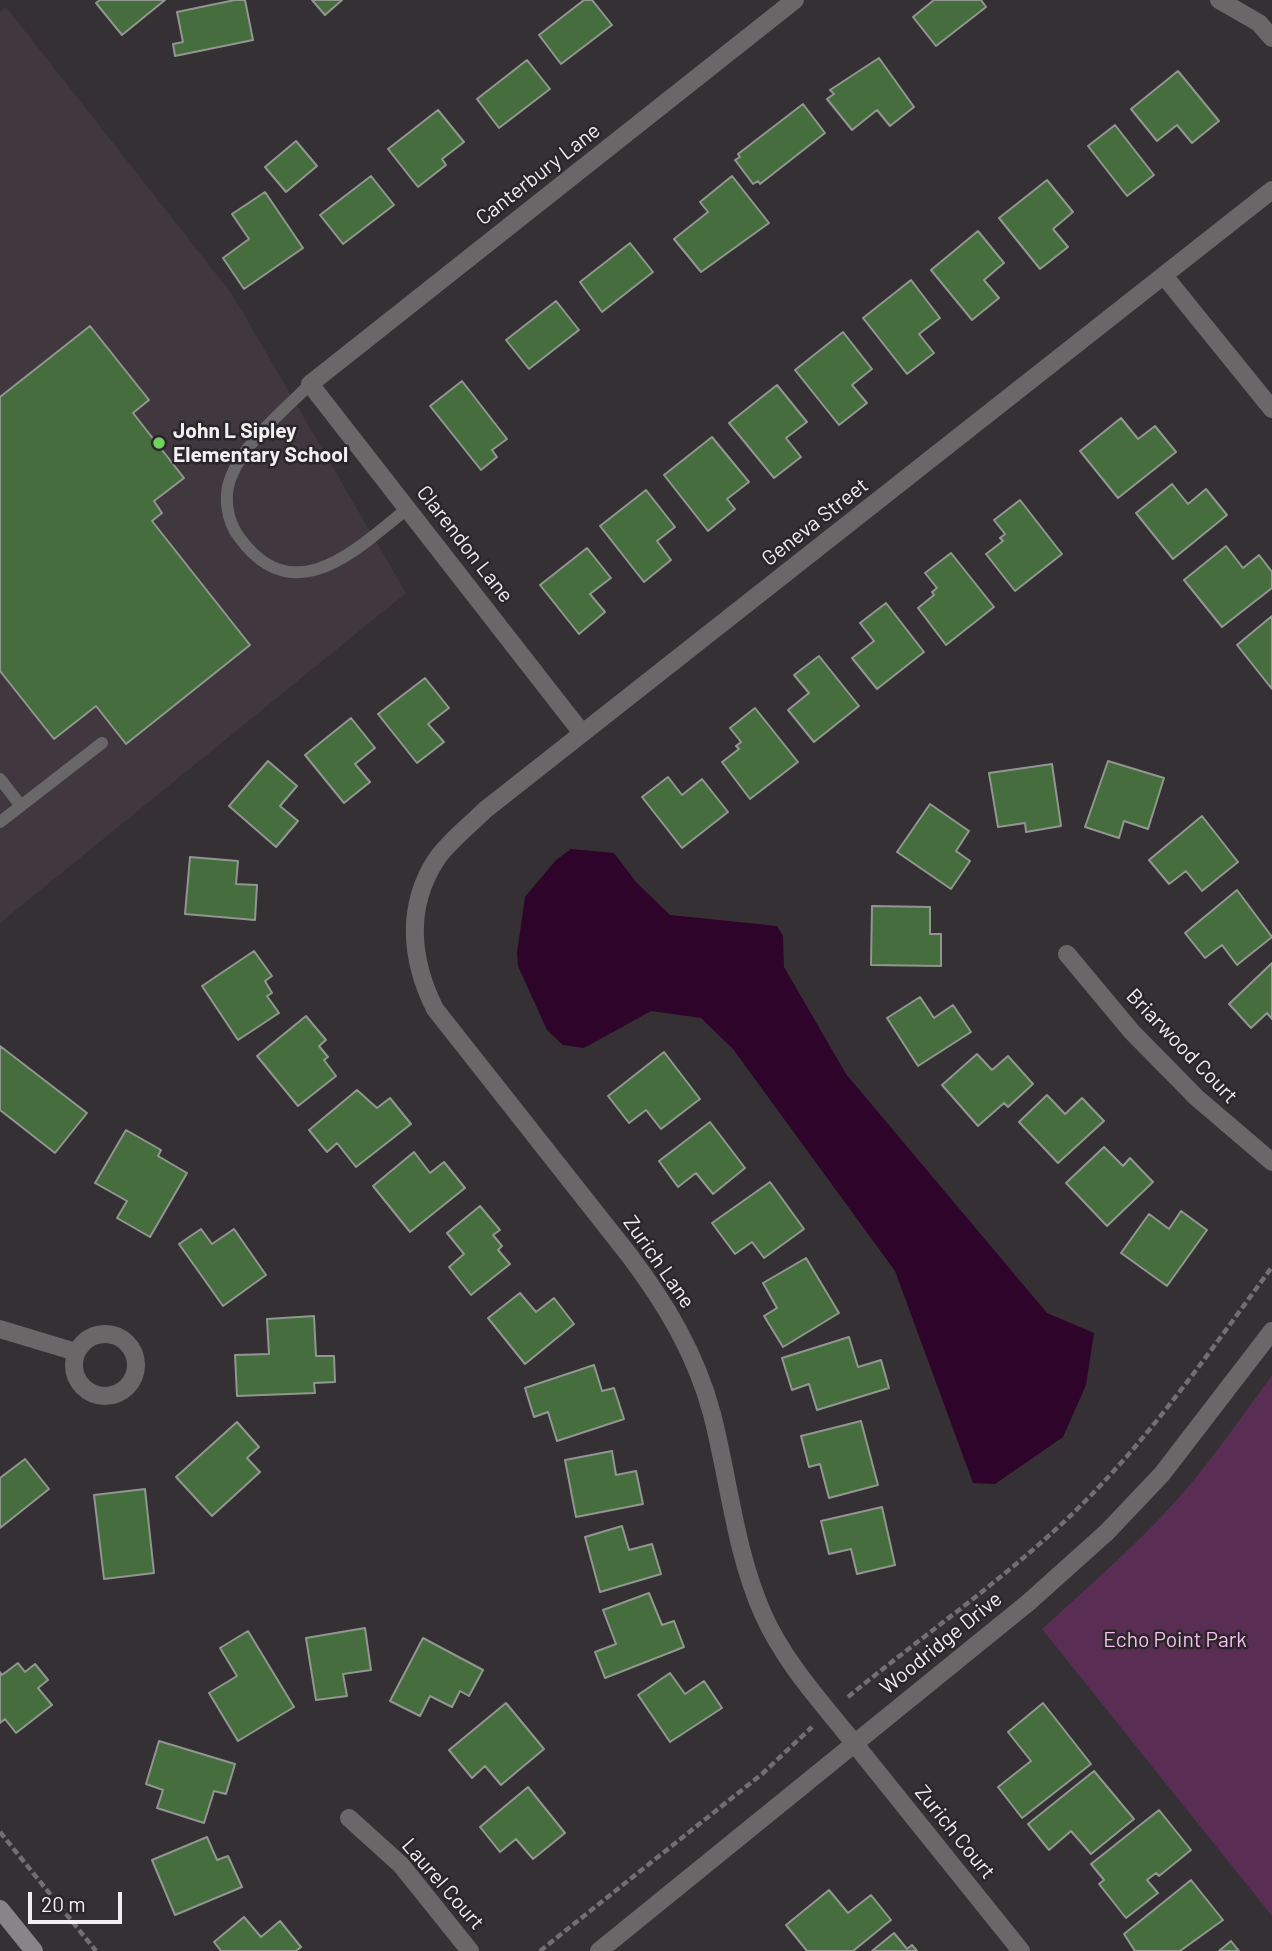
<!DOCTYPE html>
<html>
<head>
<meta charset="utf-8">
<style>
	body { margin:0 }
	#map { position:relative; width:1272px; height:1951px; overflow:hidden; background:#343034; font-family:Barlow,sans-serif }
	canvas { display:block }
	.scale { position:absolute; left:28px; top:1892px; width:94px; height:32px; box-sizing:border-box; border:4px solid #f2eff1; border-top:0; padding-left:9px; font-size:21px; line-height:24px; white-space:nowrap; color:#f2eff1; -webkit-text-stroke:5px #2a262a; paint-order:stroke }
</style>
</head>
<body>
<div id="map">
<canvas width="1272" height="1951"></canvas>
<div class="scale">20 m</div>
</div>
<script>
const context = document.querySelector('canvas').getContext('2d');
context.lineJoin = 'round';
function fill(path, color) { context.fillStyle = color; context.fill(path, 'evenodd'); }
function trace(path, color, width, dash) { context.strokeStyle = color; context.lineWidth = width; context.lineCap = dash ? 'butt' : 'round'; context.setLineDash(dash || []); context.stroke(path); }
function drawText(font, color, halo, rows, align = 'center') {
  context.font = font + ' Barlow,sans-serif'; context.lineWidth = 5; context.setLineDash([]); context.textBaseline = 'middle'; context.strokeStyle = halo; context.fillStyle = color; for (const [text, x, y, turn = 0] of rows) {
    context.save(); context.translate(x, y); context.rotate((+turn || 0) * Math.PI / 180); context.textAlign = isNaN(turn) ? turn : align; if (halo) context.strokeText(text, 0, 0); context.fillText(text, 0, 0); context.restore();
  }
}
fill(new Path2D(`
	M6,7L232,294L406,593L0,923V12Z`), '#40373f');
fill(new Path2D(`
	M1272,1375V1916L1042,1629C1087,1588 1133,1548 1174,1503C1210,1463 1240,1419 1272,1375Z`), '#5a2e54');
fill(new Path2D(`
	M571,849L614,853L636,882L670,915L777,926L783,936L784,967L846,1074L1047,1313L1094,1333L1086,1385L1063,1437L995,1484L973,1483L895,1271L733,1049L701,1018L651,1011L584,1048L563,1045L547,1030L518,966L517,953L525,897L556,860Z`), '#2f042b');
const building = new Path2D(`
	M100,0H165L122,35L96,3Z
	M235,0H245L253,40L175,56L173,44L183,42L177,12Z
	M312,0H342L325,15Z
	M584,0H592L612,25L561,64L539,35Z
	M934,0H981L986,7L936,46L913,17Z
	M879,58L914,107L890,126L877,110L852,130L827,99L834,94L830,90Z
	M527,60L550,89L499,128L477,99Z
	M1178,71L1219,121L1192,143L1177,125L1157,141L1131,109Z
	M803,104L825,133L760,184L758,181L753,184L735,160L740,157L738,154Z
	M438,110L464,142L442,159L446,165L418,187L388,149Z
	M1115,125L1154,175L1127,196L1088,146Z
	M296,141L317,166L286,192L265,167Z
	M371,176L394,205L343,244L320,215Z
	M732,176L769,223L701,272L674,239L708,212L700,202Z
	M1047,180L1073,212L1053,229L1068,247L1040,269L999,218Z
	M265,192L303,248L244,289L223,258L249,239L232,214Z
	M978,231L1004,263L984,280L999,298L972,320L931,270Z
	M630,243L653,272L602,312L580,282Z
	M911,280L940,318L919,334L934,353L907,374L863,318Z
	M556,301L579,330L529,369L506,340Z
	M90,326L149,400L133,413L184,478L154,501L162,513L152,521L250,645L126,744L96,706L54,739L0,671V397Z
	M843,332L872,369L852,385L867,403L839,425L795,370Z
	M462,381L507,439L492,450L497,457L481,470L430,406Z
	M777,385L807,422L786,438L801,457L774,478L729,423Z
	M1121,418L1138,439L1155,426L1176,452L1118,498L1080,451Z
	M712,437L749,482L727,499L735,509L708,531L664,475Z
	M1172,484L1188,504L1206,489L1227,515L1173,559L1136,513Z
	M646,490L675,527L657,541L671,560L644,582L600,526Z
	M1020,500L1062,554L1015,591L986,554L1003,541L1000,538L1005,534L994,520Z
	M1226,546L1243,568L1259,555L1272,572V588L1222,627L1184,580Z
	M587,548L611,578L590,594L605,612L579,634L540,585Z
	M951,553L994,607L946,645L918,608L934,595L932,592L937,588L925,573Z
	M886,603L924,652L877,689L852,658L874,641L860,623Z
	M1272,616V689L1237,645Z
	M819,656L859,706L814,742L788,710L809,693L794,675Z
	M425,678L449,708L428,724L444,742L417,763L378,714Z
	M755,708L798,762L750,799L722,762L739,749L736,746L741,742L730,728Z
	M351,718L375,748L355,764L370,782L344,803L305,755Z
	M268,761L297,786L280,806L298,821L276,847L229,806Z
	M1108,761L1164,778L1148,829L1124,821L1119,838L1085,827Z
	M1052,764L1061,826L1026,832L1025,823L998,827L989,773Z
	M668,777L682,795L702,779L728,812L682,848L642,797Z
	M930,804L969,831L956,851L970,861L951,889L897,852Z
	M1202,816L1238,862L1202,891L1186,871L1169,884L1149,860Z
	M190,857L238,861L236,884L257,885L255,920L185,914Z
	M1237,890L1272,937L1237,965L1222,945L1205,958L1185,933Z
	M872,906L930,907V934H941V966L871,965Z
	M254,951L272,976L265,981L272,993L267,996L279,1013L238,1040L202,986Z
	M1272,963V1019L1267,1013L1251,1028L1229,1004Z
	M920,997L934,1018L953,1005L971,1032L918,1066L887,1018Z
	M306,1016L326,1040L319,1046L328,1057L324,1060L336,1076L298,1106L257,1056Z
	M0,1046L87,1113L55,1153L0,1110Z
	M664,1052L700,1099L661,1129L646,1110L629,1123L608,1096Z
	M977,1054L992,1070L1008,1056L1033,1084L1008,1107L1004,1103L978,1126L942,1085Z
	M357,1090L377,1108L390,1098L411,1124L356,1167L337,1143L327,1152L309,1130Z
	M1047,1095L1065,1114L1082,1098L1104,1121L1058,1163L1019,1122Z
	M710,1122L745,1168L713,1194L696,1173L678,1187L659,1161Z
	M126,1130L161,1150L158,1156L187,1173L150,1237L117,1218L127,1201L95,1183Z
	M1104,1147L1123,1166L1130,1158L1153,1182L1107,1226L1066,1183Z
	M414,1152L430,1173L444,1162L465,1188L410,1232L373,1186Z
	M770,1182L804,1229L764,1258L752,1242L735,1254L712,1223Z
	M480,1206L500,1230L493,1235L502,1246L498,1250L510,1264L471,1295L449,1267L464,1254L447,1233Z
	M1181,1211L1207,1230L1167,1286L1121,1253L1149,1214L1169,1229Z
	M201,1229L212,1244L234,1229L266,1275L223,1306L179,1244Z
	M806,1258L839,1313L783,1347L764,1316L777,1308L763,1283Z
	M520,1293L536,1312L554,1298L574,1324L525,1364L488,1318Z
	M314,1316L316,1356H334L335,1382L314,1383L315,1393L237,1396L235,1355L269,1354L267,1319Z
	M849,1337L858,1367L881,1360L889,1388L817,1410L809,1384L792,1390L782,1358Z
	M594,1365L602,1391L614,1388L624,1419L557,1441L548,1412L534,1417L525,1388Z
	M861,1421L878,1485L829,1498L820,1464L809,1467L801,1436Z
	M237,1422L259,1447L247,1458L260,1472L212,1516L176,1477Z
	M612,1451L616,1475L636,1471L643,1504L576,1517L565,1460Z
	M25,1459L49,1489L0,1528V1478Z
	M145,1489L154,1573L104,1579L94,1495Z
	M882,1507L895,1565L857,1574L851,1549L829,1554L821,1521Z
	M622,1526L629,1550L652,1544L661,1574L600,1592L585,1537Z
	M649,1593L662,1625L674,1621L684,1647L605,1678L595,1652L616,1644L603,1610Z
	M365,1628L371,1670L343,1674L347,1696L316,1700L306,1638Z
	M248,1631L294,1707L238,1741L209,1693L237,1676L220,1648Z
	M423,1638L483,1670L469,1696L460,1691L452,1707L430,1696L420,1716L390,1701Z
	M18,1663L25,1672L35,1664L48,1680L38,1688L52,1705L16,1733L5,1719L0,1723V1672L2,1675Z
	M670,1673L685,1694L704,1681L722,1708L670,1742L638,1695Z
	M506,1703L544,1749L501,1785L485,1766L472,1778L449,1750Z
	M1043,1703L1091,1764L1022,1818L998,1787L1031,1761L1008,1732Z
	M159,1741L235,1764L226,1794L214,1791L204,1823L157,1808L163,1790L146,1784Z
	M1094,1771L1134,1819L1091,1854L1071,1831L1049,1850L1028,1824Z
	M528,1787L565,1833L533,1859L516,1839L500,1852L480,1827Z
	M1159,1810L1191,1850L1159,1876L1156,1873L1147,1880L1158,1893L1126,1918L1099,1884L1104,1880L1091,1864Z
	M207,1837L217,1860L228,1856L242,1887L175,1915L152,1860Z
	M1191,1880L1223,1920L1180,1951H1135L1124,1934Z
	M829,1890L848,1913L871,1895L891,1920L853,1951H807L786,1925Z
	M244,1917L261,1937L280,1921L301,1947L296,1951H221L214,1942Z
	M894,1933L907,1949L912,1945L917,1951H872Z
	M1231,1941L1239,1951H1219Z`);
fill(building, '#456d3d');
trace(building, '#929691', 2);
trace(new Path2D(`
	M848,1697C921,1637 998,1584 1067,1519C1146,1444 1208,1354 1272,1267
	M0,1832L96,1951
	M540,1951L762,1774L812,1727`), '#726e72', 4.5, [7, 3.5]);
trace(new Path2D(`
	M310,384C284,411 245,441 231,477C223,496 227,521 239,537C294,613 357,549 408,508
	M0,779L21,806
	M0,822L102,743`), '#696768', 12);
trace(new Path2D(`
	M1219,0L1259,23L1272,38
	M1165,277L1272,409
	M582,733L310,384L795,0
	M1067,954L1132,1032L1197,1098L1272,1162
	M0,1329L76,1352
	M74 1365a31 31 0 1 1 62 0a31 31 0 1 1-62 0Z
	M349,1818L401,1865L470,1951
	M1021,1951C967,1883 912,1816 858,1748C825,1706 785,1664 763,1614C735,1551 729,1480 712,1414C696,1354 666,1304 629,1255L435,1009C411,961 405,908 436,860C448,842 469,826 485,810L1272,190`), '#696768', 18);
trace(new Path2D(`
	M599,1951L1029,1602L1107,1532L1162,1474L1272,1331`), '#696768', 18);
trace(new Path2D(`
	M0,1909L34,1951`), '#888487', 18);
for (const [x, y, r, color] of [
	[159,443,7,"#71d35e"]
]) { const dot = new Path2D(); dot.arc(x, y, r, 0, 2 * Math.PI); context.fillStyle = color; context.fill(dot); trace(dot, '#2a262a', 2.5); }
drawText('21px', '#f2eff1', '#2a262a', [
	["Canterbury Lane",538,174,-38],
	["Geneva Street",815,522,-38],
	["Clarendon Lane",465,544,52],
	["Briarwood Court",1182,1046,46],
	["Zurich Lane",659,1262,55],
	["Woodridge Drive",941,1643,-39],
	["Zurich Court",955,1832,51],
	["Laurel Court",443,1884,49]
]);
drawText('bold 21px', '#f2eff1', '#2a262a', [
	["John L Sipley",173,431],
	["Elementary School",173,455]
], 'left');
drawText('21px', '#f9beef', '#2a262a', [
	["Echo Point Park",1175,1640]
]);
</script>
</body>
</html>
